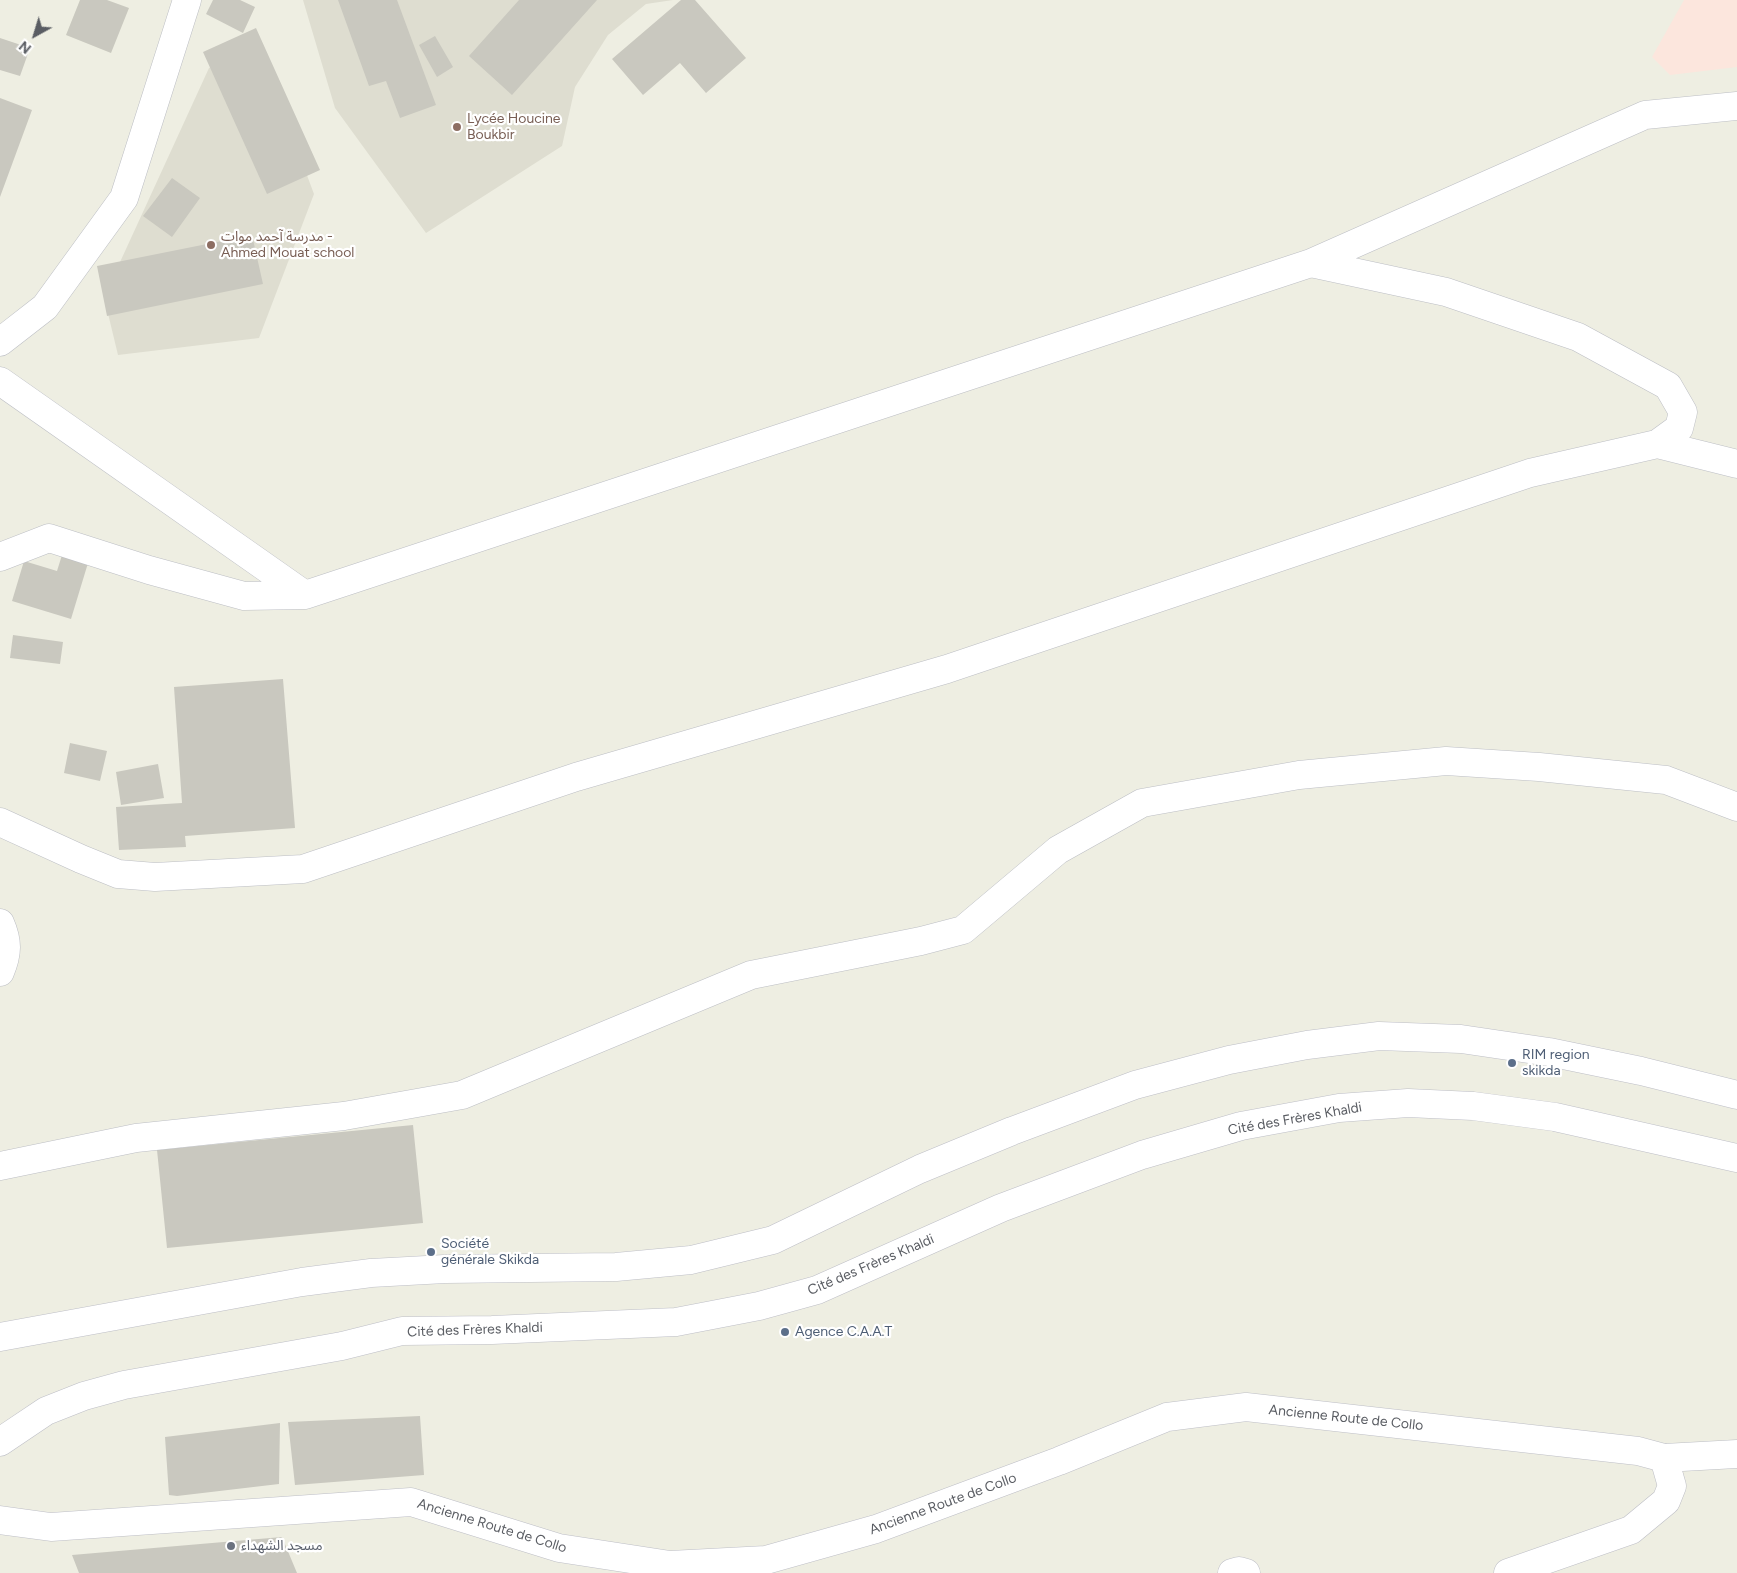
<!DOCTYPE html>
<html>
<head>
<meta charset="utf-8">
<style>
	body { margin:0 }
	#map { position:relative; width:1737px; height:1573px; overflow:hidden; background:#eeeee2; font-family:Figtree,sans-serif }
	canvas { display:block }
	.north { position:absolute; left:10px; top:10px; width:50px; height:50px; -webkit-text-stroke:4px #fff; paint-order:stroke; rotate:219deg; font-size:14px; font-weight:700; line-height:20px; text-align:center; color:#5a5d63 }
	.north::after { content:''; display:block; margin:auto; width:18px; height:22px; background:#5a5d63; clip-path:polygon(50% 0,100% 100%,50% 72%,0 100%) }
</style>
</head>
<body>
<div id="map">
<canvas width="1737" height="1573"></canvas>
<div class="north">N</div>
</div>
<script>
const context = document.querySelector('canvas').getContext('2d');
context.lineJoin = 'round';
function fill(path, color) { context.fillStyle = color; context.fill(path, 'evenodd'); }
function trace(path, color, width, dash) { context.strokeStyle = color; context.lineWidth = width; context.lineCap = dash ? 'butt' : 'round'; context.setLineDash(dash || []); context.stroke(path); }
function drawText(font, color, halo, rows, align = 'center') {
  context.font = font + ' Figtree,"Noto Sans Arabic",sans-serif'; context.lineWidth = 4.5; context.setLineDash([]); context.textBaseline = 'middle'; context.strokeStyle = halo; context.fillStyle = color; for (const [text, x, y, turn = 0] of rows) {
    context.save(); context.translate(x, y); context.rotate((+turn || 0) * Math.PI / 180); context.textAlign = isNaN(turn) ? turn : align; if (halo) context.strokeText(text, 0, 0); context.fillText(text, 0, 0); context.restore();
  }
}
fill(new Path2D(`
	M303,0H673L646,4L608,35L575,87L562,146L426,233L335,108Z
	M258,45L314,194L259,338L118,355L104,297L209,68Z`), '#deddd0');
fill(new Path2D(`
	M1684,0H1737V67L1670,75L1652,57Z`), '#fce6dd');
fill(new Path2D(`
	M80,0H107L129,8L111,53L66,35Z
	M213,0H240L255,7L243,33L206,14Z
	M338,0H397L436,105L400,118L386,81L369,86Z
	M519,0H597L512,95L469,56Z
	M681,0H695L746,58L706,93L680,63L643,95L612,59Z
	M256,28L320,170L267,194L203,52Z
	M435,36L453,67L437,77L419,45Z
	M0,38L30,48L20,76L0,70Z
	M0,98L32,110L0,197Z
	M172,178L200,198L172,237L143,216Z
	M252,235L263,284L107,316L97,266Z
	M62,555L88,563L71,619L12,601L24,561L57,571Z
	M13,635L63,642L60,664L10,658Z
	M283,679L295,828L185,836L186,847L119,850L116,807L182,803L174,687Z
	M70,743L107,751L100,781L64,773Z
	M158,764L164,798L121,805L116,772Z
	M413,1125L423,1223L167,1248L157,1150Z
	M420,1416L424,1475L295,1485L288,1422Z
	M280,1423L279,1484L177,1496L169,1495L165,1437Z
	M282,1537L297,1573H79L72,1555Z`), '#c9c8bf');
const street = new Path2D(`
	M1311,263L1446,292L1578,337L1668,386L1683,412L1679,428L1657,444
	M0,342L45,307L124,198L187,0
	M0,381L305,595
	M0,557L49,538L149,570L244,596L305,595L1311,263L1645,115L1737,106
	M0,822L81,859L118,874L155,877L303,869L576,777L947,669L1530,473L1657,444L1737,464
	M0,923C8,941 8,953 0,972
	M0,1166L136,1138L344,1116L462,1095L751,975L921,941L963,930L1058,850L1142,803L1299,775L1446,761L1539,767L1666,780L1737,807
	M1664,1458L1737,1454`);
const secondary = new Path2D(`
	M0,1337L302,1282L371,1273L445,1269L616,1267L691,1260L773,1240L920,1169L1012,1131L1135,1085L1229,1060L1307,1045L1379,1036L1461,1039L1549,1052L1641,1071L1737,1095
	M0,1442L46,1411L84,1396L124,1385L342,1346L402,1331L492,1330L676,1322L759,1306L817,1290L1001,1208L1142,1155L1241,1126L1339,1108L1408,1103L1473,1106L1555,1117L1737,1158
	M0,1520L51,1527L411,1502L559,1548L670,1565L766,1560L876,1529L1059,1461L1167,1417L1246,1407L1638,1451L1664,1458L1672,1486L1666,1501L1631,1530L1508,1573
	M1232,1573L1239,1571L1246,1573`);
trace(street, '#bcbec4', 29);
trace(secondary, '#bdbec6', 29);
trace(street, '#fff', 28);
trace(secondary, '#fff', 28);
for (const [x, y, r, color] of [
	[457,127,5,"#8d6e63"],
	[211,245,5,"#8d6e63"],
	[1512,1063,5,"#5c6f8a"],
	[431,1252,5,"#5c6f8a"],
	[785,1332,5,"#5c6f8a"],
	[231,1546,5,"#6b7280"]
]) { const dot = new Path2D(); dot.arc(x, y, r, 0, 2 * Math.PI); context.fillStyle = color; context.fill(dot); trace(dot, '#fff', 2); }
drawText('14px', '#785e54', '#fff', [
	["Lycée Houcine",467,119],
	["Boukbir",467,135],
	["مدرسة آحمد موات -",221,237],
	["Ahmed Mouat school",221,253]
], 'left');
drawText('14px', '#4e5e75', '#fff', [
	["RIM region",1522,1055],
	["skikda",1522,1071],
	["Société",441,1244],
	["générale Skikda",441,1260],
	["Agence C.A.A.T",795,1332]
], 'left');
drawText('14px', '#5a5d63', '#fff', [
	["Cité des Frères Khaldi",1295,1119,-10],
	["Cité des Frères Khaldi",871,1265,-23],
	["Cité des Frères Khaldi",475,1330,-2],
	["Ancienne Route de Collo",1346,1418,6],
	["Ancienne Route de Collo",943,1504,-20],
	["Ancienne Route de Collo",492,1526,17]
]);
drawText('14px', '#5b616d', '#fff', [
	["مسجد الشهداء",241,1546]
], 'left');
</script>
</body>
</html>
